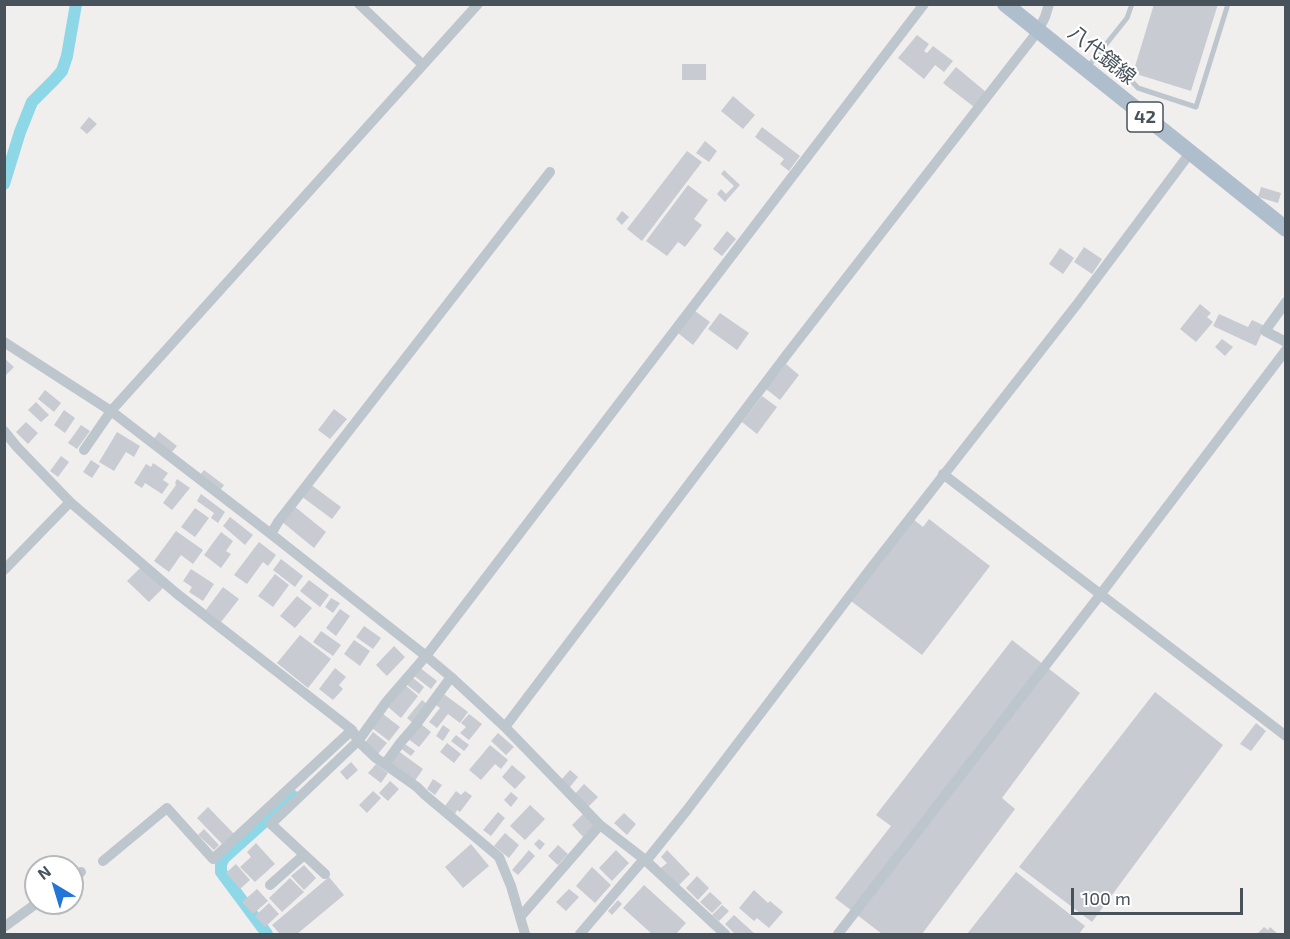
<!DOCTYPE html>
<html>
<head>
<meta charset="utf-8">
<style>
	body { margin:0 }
	#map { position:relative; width:1290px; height:939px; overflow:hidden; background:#f1eeee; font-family:"Exo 2",sans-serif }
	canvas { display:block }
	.frame { position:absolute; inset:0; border:6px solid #47525b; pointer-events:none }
	.north { position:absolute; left:24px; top:855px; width:60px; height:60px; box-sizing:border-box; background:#fff; border:2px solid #b5babd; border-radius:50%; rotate:322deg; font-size:16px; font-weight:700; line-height:24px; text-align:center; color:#47525b }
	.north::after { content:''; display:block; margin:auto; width:21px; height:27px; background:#2276d7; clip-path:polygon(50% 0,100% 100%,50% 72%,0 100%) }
	.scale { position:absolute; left:1071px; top:888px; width:172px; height:27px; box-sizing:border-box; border:3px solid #47525b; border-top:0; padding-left:8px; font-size:18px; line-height:21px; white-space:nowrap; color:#47525b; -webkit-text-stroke:4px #fff; paint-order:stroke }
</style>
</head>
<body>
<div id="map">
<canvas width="1290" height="939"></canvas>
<div class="frame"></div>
<div class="north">N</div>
<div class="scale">100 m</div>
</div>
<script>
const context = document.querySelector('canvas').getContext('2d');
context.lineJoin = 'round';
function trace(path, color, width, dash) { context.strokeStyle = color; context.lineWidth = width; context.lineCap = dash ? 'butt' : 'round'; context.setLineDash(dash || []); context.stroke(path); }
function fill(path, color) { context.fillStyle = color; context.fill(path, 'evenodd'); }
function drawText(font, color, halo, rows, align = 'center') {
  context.font = font + ' "Exo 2","Noto Sans JP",sans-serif'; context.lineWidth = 4.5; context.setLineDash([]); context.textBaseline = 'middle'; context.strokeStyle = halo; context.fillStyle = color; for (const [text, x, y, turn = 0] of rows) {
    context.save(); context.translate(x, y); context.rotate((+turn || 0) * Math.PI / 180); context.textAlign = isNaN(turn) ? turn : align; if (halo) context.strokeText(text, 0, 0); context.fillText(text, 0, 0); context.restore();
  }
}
trace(new Path2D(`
	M4,184L20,132L32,102L54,80L62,71L67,56L76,4
	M267,934L221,872V864L224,858L293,796`), '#8ed7e7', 12);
fill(new Path2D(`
	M1154,4H1218L1191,91L1133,73Z
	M917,35L929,44L924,51L927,53L933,46L953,61L944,72L935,65L924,79L898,58Z
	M682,64H706V80H682Z
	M956,67L986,92L974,107L943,83Z
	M733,96L755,115L743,129L721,111Z
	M89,117L97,124L87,134L80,128Z
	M762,127L800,156L789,171L780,164L784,159L755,137Z
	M705,141L717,151L709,162L696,153Z
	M687,151L702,162L642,241L627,229Z
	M724,170L740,185L725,202L717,194L721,189L726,194L734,186L721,174Z
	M688,185L708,200L694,219L702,225L685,247L678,242L667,256L646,241Z
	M1261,187L1281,193L1278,203L1258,197Z
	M622,211L629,217L622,225L616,219Z
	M727,231L736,239L722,256L713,249Z
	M1084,247L1102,259L1092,274L1074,262Z
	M1060,248L1074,258L1063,274L1049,264Z
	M1200,304L1211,313L1207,317L1213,322L1196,342L1180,329Z
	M695,311L710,322L693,345L678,333Z
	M720,313L749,333L737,350L708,329Z
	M1219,314L1248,327L1252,320L1265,326L1256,346L1213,326Z
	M1222,339L1233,347L1225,356L1215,347Z
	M4,358L14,367L4,377Z
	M786,364L799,375L780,400L766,389Z
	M45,390L61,403L54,412L38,399Z
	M762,396L777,407L757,434L742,422Z
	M36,402L49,415L41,422L28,410Z
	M334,409L347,419L330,439L318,430Z
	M64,410L75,418L65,433L54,425Z
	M26,422L38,433L28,444L16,432Z
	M81,425L90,431L77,449L68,443Z
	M117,432L140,446L134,457L126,452L114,471L99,462Z
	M159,432L177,446L171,453L153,440Z
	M61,456L69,462L58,477L50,471Z
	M91,460L100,466L92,478L83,472Z
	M153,463L168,473L163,480L169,484L162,494L145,483L142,488L134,483L146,464L151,467Z
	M204,470L224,485L219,492L199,476Z
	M177,479L190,488L172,510L163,503L176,485L175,483Z
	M310,484L341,507L332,519L301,496Z
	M201,494L225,512L218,523L211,518L214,513L197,501Z
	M294,506L326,532L314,548L281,521Z
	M195,508L209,518L195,537L181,527Z
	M230,517L253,535L245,545L223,526Z
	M913,519L923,527L929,519L990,566L922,655L851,601Z
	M176,531L203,550L193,564L181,555L169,572L154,561Z
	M221,532L233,541L226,551L231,554L221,568L204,555Z
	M259,542L276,555L268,566L263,562L247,584L234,575Z
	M281,559L303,576L295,587L273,570Z
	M141,567L163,588L149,602L127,581Z
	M191,569L214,584L203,601L189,592L192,587L183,581Z
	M275,574L289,585L273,607L258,596Z
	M309,580L329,595L320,607L300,591Z
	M223,587L239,599L221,622L206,610Z
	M297,596L312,608L295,628L280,616Z
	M331,598L340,603L333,613L325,607Z
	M340,609L350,616L336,636L326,628Z
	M364,626L381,638L373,649L356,637Z
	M321,631L341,645L333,656L313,642Z
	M300,635L331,659L308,688L277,663Z
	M354,640L370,651L360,666L344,654Z
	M1012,640L1080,693L1002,798L1015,809L922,934H882L835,898L891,826L876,815Z
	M394,646L405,657L387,676L376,665Z
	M419,667L437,681L431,689L413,675Z
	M335,668L346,677L339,685L343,689L333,700L319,689Z
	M412,677L424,687L419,694L406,684Z
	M404,684L418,696L401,718L387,706Z
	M441,692L468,712L460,723L448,714L437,728L429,722L440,708L433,703Z
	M1155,692L1223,745L1092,922L1019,867Z
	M422,700L429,706L414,724L407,718Z
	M383,714L400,727L389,741L372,728Z
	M469,714L482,724L469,740L460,733L466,727L461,723Z
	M1256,723L1266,731L1251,751L1240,744Z
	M421,724L431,732L419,747L407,738Z
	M443,725L450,730L443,741L436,736Z
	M373,732L387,743L377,755L364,744Z
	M498,733L514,747L506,755L491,741Z
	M456,735L469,745L464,751L451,741Z
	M402,742L415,751L411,756L399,747Z
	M447,743L461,754L454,763L440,752Z
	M490,745L508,760L501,769L495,764L481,780L469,770Z
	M397,750L423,769L414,782L388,763Z
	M351,762L358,770L347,780L340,772Z
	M376,764L388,773L381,783L368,773Z
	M512,765L526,777L515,789L502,777Z
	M570,770L578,777L569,788L560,781Z
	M433,779L442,785L435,795L427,789Z
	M390,781L399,789L388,801L379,793Z
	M584,784L598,797L588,807L575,794Z
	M373,791L381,798L367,813L359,805Z
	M456,791L461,795L465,791L472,796L460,812L457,810L455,814L445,806Z
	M511,792L518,798L511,807L504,800Z
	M530,805L545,819L525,840L510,826Z
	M208,807L235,835L224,846L197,818Z
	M498,812L505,818L491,836L483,830Z
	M585,812L601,828L587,841L572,825Z
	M624,813L636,824L627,835L614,823Z
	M204,829L219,845L214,850L198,835Z
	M505,833L519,845L509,858L494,846Z
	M539,839L545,844L540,850L534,844Z
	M256,843L275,864L255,882L240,867L251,857L247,852Z
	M471,844L489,866L463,888L445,867Z
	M558,845L568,854L558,865L548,856Z
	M529,850L535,856L518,875L512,870Z
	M616,850L629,863L612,881L599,868Z
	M667,850L690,874L678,886L661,868L667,863L661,857Z
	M236,864L250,880L240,889L226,873Z
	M304,865L316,878L304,890L291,876Z
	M592,867L611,885L595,903L576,886Z
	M1016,872L1085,926L1079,934H967Z
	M697,876L709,888L698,900L686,888Z
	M329,877L344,895L297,934H280L272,925Z
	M290,878L304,892L282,912L269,898Z
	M644,885L686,923L676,934H652L623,908Z
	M257,889L268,901L253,914L242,902Z
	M569,889L579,897L566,911L556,902Z
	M754,890L768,903L770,901L783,912L769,928L757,918L754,921L739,908Z
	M710,892L722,903L712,913L700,902Z
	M618,900L622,904L612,915L608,911Z
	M269,903L279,914L265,927L255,916Z
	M722,905L729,911L719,921L712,915Z
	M734,915L755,934H735L725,924Z
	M1264,927L1268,930L1270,927L1277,933L1275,934H1257Z`), '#c8cbd1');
trace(new Path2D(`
	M1102,50L1138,88L1196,107L1228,4
	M1087,68L1127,18L1132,4`), '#bdc6cd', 5);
trace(new Path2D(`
	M359,4L423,65
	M1286,302L1265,331L1286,342
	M4,342L111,411L271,534L426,656L451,677L505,727L600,825L644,859L725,934
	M4,431L17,447L70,502L176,593L352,730L358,741L271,824L325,874
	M84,450L111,411L139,380L478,4
	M943,474L1286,736
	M271,534L278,522L550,172
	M4,570L70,502
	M505,727L788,353L1038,31L1045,17L1049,4
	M385,764L401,742L415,726L451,677
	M103,861L167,808L213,859L352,730
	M646,861L687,810L871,568L1078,303L1190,153
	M72,878L81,872
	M270,885L304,855
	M521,916L600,825
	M4,927L37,903
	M525,934L511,886L499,857L425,795L417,787L376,758L358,741L387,701L426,656L924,4
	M580,934L644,859
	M838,934L1100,595L1286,350`), '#bdc6cd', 10);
trace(new Path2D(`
	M1005,4L1286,229`), '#afbecc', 16);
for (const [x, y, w] of [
	[1145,117,36]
]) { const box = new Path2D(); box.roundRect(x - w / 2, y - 15, w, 30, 4.5); context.fillStyle = '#fff'; context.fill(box); trace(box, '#47525b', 1.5); }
drawText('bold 18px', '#47525b', null, [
	["42",1145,117]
]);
drawText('20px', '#47525b', '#fff', [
	["八代鏡線",1102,55,39]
]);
</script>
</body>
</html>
